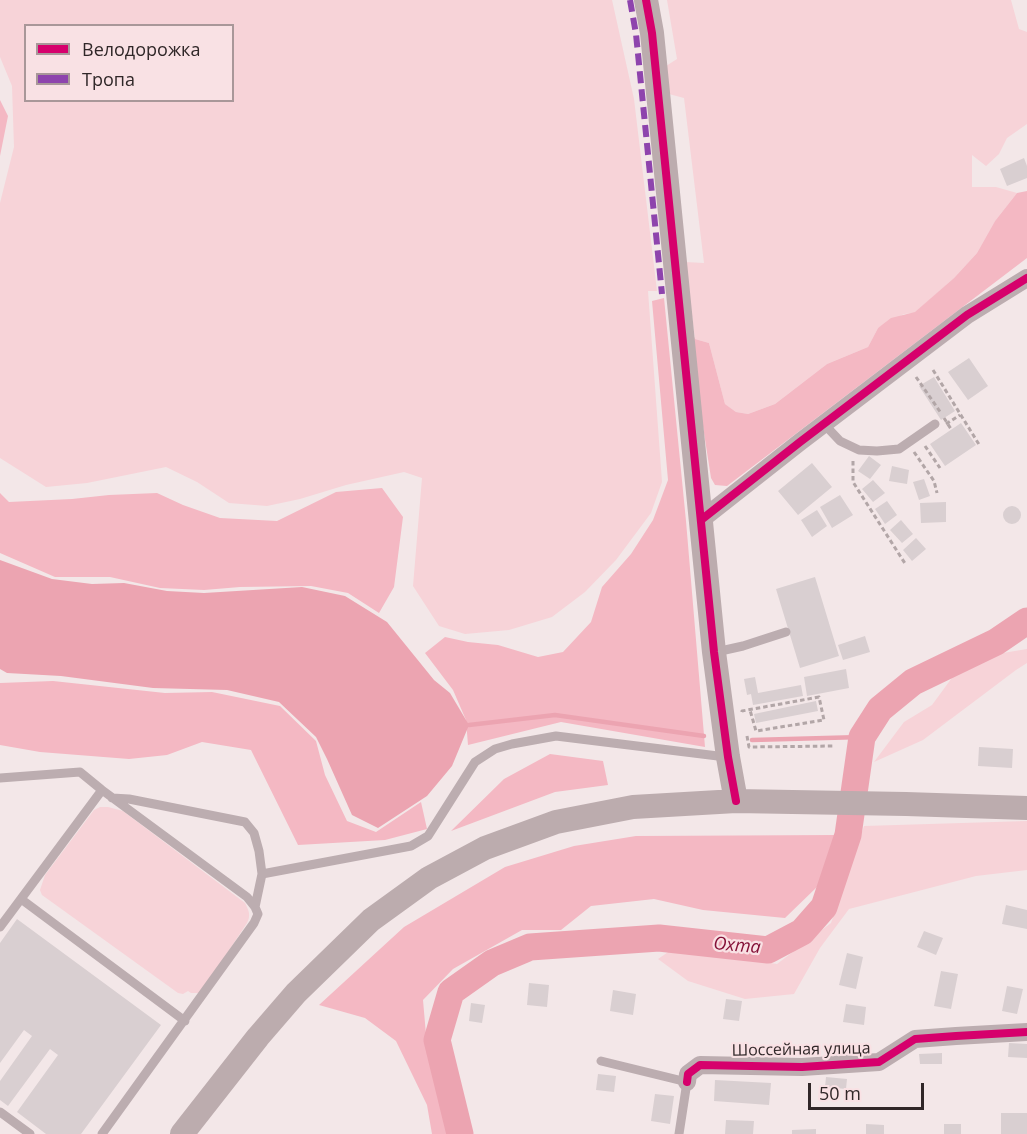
<!DOCTYPE html>
<html>
<head>
<meta charset="utf-8">
<style>
	body { margin:0 }
	#map { position:relative; width:1027px; height:1134px; overflow:hidden; background:#f3e7e8; font-family:"Open Sans",sans-serif }
	canvas { display:block }
	.legend { position:absolute; left:24px; top:24px; width:210px; height:78px; box-sizing:border-box; background:#f9e1e4; border:2px solid #a99799; margin:0; padding:8px 10px; list-style:none; font-size:18px; color:#302728 }
	.legend li { display:flex; align-items:center; gap:12px; height:30px }
	.legend b { width:30px; border:2px solid #a99799 }
	.scale { position:absolute; left:808px; top:1083px; width:116px; height:27px; box-sizing:border-box; border:3px solid #302728; border-top:0; padding-left:8px; font-size:18px; line-height:21px; white-space:nowrap; color:#302728; -webkit-text-stroke:4px #f9e1e4; paint-order:stroke }
</style>
</head>
<body>
<div id="map">
<canvas width="1027" height="1134"></canvas>
<ul class="legend">
<li><b style="height:8px;background:#d6006c"></b>Велодорожка</li>
<li><b style="height:8px;background:#8e44ad"></b>Тропа</li>
</ul>
<div class="scale">50 m</div>
</div>
<script>
const context = document.querySelector('canvas').getContext('2d');
context.lineJoin = 'round';
function fill(path, color) { context.fillStyle = color; context.fill(path, 'evenodd'); }
function trace(path, color, width, dash) { context.strokeStyle = color; context.lineWidth = width; context.lineCap = dash ? 'butt' : 'round'; context.setLineDash(dash || []); context.stroke(path); }
function drawText(font, color, halo, rows, align = 'center') {
  context.font = font + ' "Open Sans",sans-serif'; context.lineWidth = 4.5; context.setLineDash([]); context.textBaseline = 'middle'; context.strokeStyle = halo; context.fillStyle = color; for (const [text, x, y, turn = 0] of rows) {
    context.save(); context.translate(x, y); context.rotate((+turn || 0) * Math.PI / 180); context.textAlign = isNaN(turn) ? turn : align; if (halo) context.strokeText(text, 0, 0); context.fillText(text, 0, 0); context.restore();
  }
}
fill(new Path2D(`
	M0,0H612L634,99L657,291H648L662,482L651,513L616,560L585,592L552,617L509,630L465,634L439,626L413,586L422,478L404,472L346,485L300,499L267,506L229,503L197,482L166,467L87,483L46,487L0,458V203L14,147L12,86L0,57ZM26,26H232V100H26Z
	M667,0H1011L1019,29L1027,32V124L1007,138L999,154L986,166L972,155V187H996L1017,193L995,221L977,253L954,278L915,313L904,314L878,328L868,347L827,364L775,404L748,414L736,412L725,404L709,343L695,339L685,262L704,263L684,98L669,94L666,66L677,59Z
	M1027,649V663L1016,670L923,740L874,762L904,722L932,705L954,675L991,655Z
	M100,807H108L123,811L245,903C249,911 251,915 247,923L201,993H191L188,991L183,994L178,993L42,895L40,890L45,875L94,810Z
	M1027,821V870L976,876L849,909L820,948L794,994L745,999L688,981L658,959L674,948L777,964L831,923L864,826Z`), '#f7d3d8');
fill(new Path2D(`
	M0,100L8,116L0,156Z
	M1027,191V258L727,486L715,485L711,478L686,317L695,339L709,343L725,404L736,412L748,414L775,404L827,364L868,347L878,328L891,318L915,312L954,278L977,253L995,221L1017,193Z
	M664,298L686,521L705,747L561,722L468,745L466,720L453,690L425,653L445,637L468,642L498,645L538,657L563,652L591,622L602,587L631,554L653,520L668,480L652,301Z
	M382,488L403,517L394,587L379,613L348,593L311,586L240,587L204,590L160,588L110,577H55L0,553V493L9,502L72,499L109,495L157,493L183,505L220,518L277,521L336,492Z
	M53,681L165,693L212,692L280,706L316,741L325,775L347,821L376,832L421,802L427,829L385,840L298,845L251,750L202,742L167,755L129,759L40,752L0,745V683Z
	M550,754L603,761L608,785L555,792L451,831L504,779Z
	M836,835L818,886L785,918L703,910L654,899L591,906L561,930H522L453,969L423,1000L427,1046L440,1070L445,1107L452,1129L449,1134H432L427,1105L396,1041L365,1018L319,1005L404,927L505,867L574,846L636,836Z`), '#f4b8c3');
fill(new Path2D(`
	M0,560L52,579L92,584L124,583L167,591L204,593L302,587L345,596L387,622L434,680L450,693L469,725L452,766L427,796L378,828L352,815L327,759L316,737L279,702L227,690L153,688L61,676L7,673L0,669Z`), '#eca4b1');
trace(new Path2D(`
	M469,725L555,715L704,736
	M752,740L862,737`), '#eca4b1', 4.5);
trace(new Path2D(`
	M460,1134L437,1040L451,992L492,963L530,947L659,938L768,950L802,932L824,907L848,835L862,737L880,709L913,682L996,642L1027,621`), '#eca4b1', 27);
fill(new Path2D(`
	M1024,158L1027,166V178L1007,186L1000,169Z
	M969,358L988,386L968,400L948,372Z
	M934,377L955,411L941,420L919,386Z
	M961,423L976,445L945,466L930,444Z
	M869,456L881,465L870,479L858,471Z
	M812,463L832,487L798,515L778,491Z
	M892,466L909,470L907,484L889,481Z
	M924,479L930,496L919,500L913,482Z
	M873,480L885,493L873,502L862,489Z
	M840,495L853,515L832,528L820,507Z
	M887,501L897,515L885,524L875,509Z
	M946,502V522L921,523L920,503Z
	M1003 515a9 9 0 1 1 18 0a9 9 0 1 1-18 0Z
	M817,510L827,526L812,537L801,520Z
	M901,520L913,534L902,543L890,530Z
	M916,538L926,549L912,561L903,550Z
	M815,577L839,656L800,668L776,589Z
	M865,636L870,652L843,660L838,645Z
	M846,669L849,688L807,696L804,677Z
	M755,677L758,693L801,685L803,696L753,705L751,694L747,695L744,679Z
	M816,701L818,711L756,723L754,714Z
	M979,747L1013,749L1012,768L978,766Z
	M1006,905L1027,910V929L1002,924Z
	M17,919L161,1025L81,1134H46L17,1112L58,1055L50,1049L8,1106L0,1100V1081L32,1036L24,1030L0,1063V943Z
	M924,931L943,938L936,955L917,947Z
	M847,953L863,957L856,989L839,985Z
	M941,971L958,974L951,1009L934,1006Z
	M529,983L549,985L547,1007L527,1005Z
	M1007,986L1023,989L1017,1014L1002,1011Z
	M613,990L636,994L633,1015L610,1011Z
	M726,999L742,1001L739,1021L723,1019Z
	M471,1003L485,1005L482,1023L469,1021Z
	M846,1004L866,1007L864,1025L843,1022Z
	M1009,1043L1027,1044V1058L1008,1057Z
	M942,1053V1064H920L919,1054Z
	M598,1074L616,1076L614,1092L596,1090Z
	M826,1077L847,1079L846,1089L825,1087Z
	M715,1080L771,1083L769,1105L714,1101Z
	M655,1094L674,1096L670,1124L651,1121Z
	M1001,1113H1027V1134H1001Z
	M726,1120L754,1121L753,1134H725Z
	M866,1124L884,1125V1134H866Z
	M944,1124H961V1134H944Z
	M816,1129V1134H792V1130Z`), '#d9cfd1');
trace(new Path2D(`
	M933,370L980,446
	M916,377L941,413
	M946,424L960,415
	M925,446L940,468
	M914,452L934,481L937,493
	M853,461V482L906,565
	M742,712V711L819,697L824,720L756,731L750,710
	M747,736L749,747L835,746`), '#b2a6a7', 3, [4.5, 3]);
trace(new Path2D(`
	M824,424L840,441L859,450L877,451L899,449L935,424
	M716,652L743,646L786,632
	M0,778L80,772L102,790L247,897L255,907L258,914L254,923L102,1134
	M112,798L129,799L245,822L254,833L259,851L262,874L411,846L428,836L475,762L495,749L512,744L556,736L726,757
	M21,899L185,1021
	M255,907L262,874
	M0,927L102,790
	M601,1061L687,1082L679,1134
	M0,1112L30,1134`), '#bcadb0', 9);
trace(new Path2D(`
	M701,520L800,442L967,315L1027,278
	M687,1082L688,1074L700,1065L802,1067L879,1062L915,1039L956,1036L1027,1032`), '#bcadb0', 18);
trace(new Path2D(`
	M646,0L652,33L714,652L728,757L736,801
	M182,1134L258,1037L296,993L371,920L429,878L485,848L556,822L633,807L736,801L906,804L1027,808`), '#bcacae', 24);
trace(new Path2D(`
	M944,418L951,429`), '#b2a6a7', 3, [4.5, 3]);
trace(new Path2D(`
	M630,0L636,34L662,294`), '#8e44ad', 6, [12, 6]);
trace(new Path2D(`
	M646,0L652,33L714,652L728,757L736,801
	M701,520L800,442L967,315L1027,278
	M687,1082L688,1074L700,1065L802,1067L879,1062L915,1039L956,1036L1027,1032`), '#d6006c', 8);
drawText('16px', '#302728', '#f9e1e4', [
	["Шоссейная улица",801,1050,-1]
]);
drawText('italic 18px', '#841037', '#f9e1e4', [
	["Охта",737,946,5]
]);
</script>
</body>
</html>
